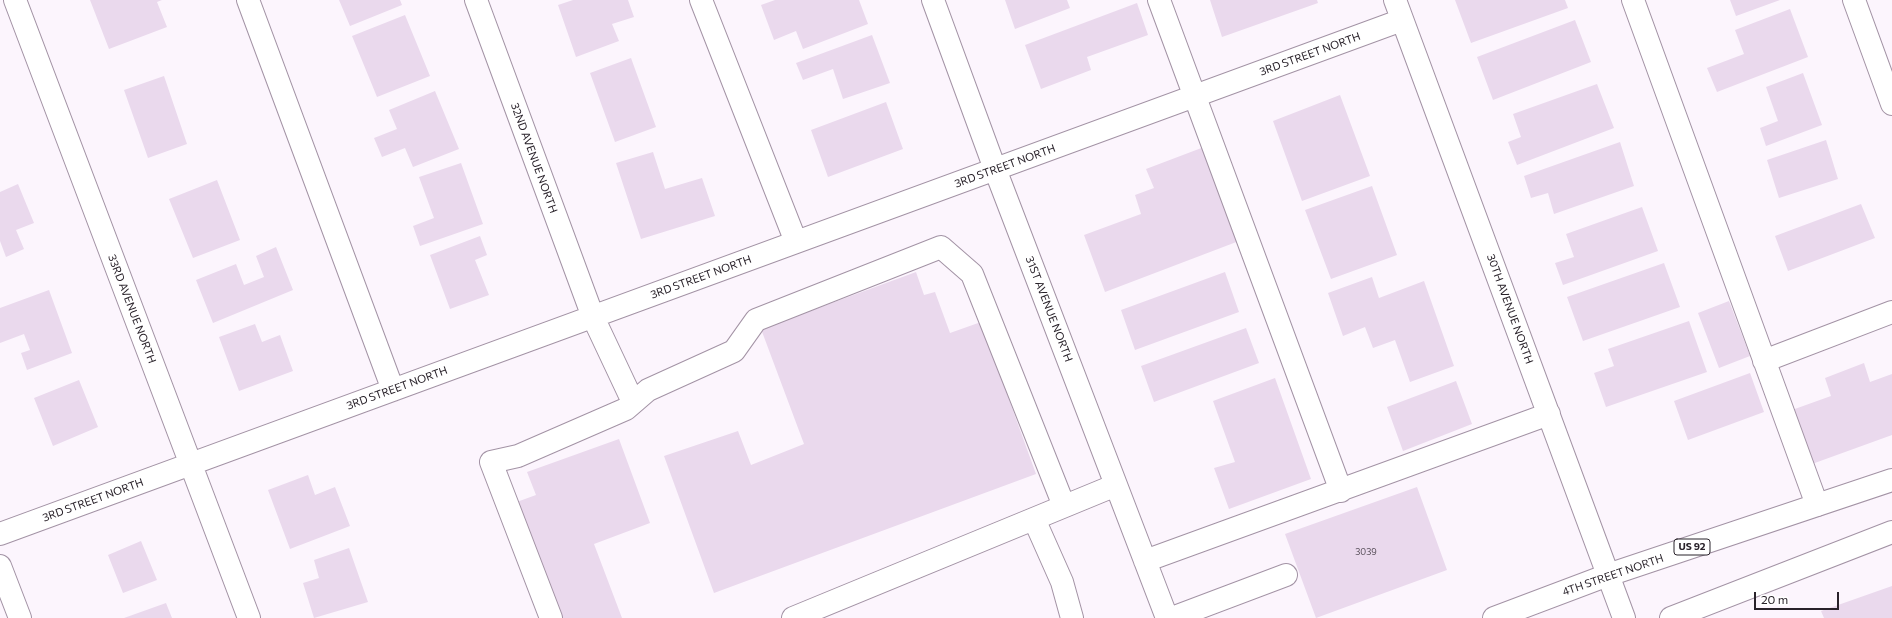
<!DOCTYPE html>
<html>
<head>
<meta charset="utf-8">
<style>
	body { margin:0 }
	#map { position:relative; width:1892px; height:618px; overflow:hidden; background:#fcf5fd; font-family:Commissioner,sans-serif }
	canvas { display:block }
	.scale { position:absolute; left:1754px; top:592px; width:85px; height:18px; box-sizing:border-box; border:2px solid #29222a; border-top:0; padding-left:5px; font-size:12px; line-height:14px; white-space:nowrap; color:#29222a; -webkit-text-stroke:3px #fff; paint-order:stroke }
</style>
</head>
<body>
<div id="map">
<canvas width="1892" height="618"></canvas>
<div class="scale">20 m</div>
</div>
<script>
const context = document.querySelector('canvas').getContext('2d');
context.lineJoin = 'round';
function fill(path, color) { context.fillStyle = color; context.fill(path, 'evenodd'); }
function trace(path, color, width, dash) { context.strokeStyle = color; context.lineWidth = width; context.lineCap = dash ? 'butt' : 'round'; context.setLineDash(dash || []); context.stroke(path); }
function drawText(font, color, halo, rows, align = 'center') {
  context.font = font + ' Commissioner,sans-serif'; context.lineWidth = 3; context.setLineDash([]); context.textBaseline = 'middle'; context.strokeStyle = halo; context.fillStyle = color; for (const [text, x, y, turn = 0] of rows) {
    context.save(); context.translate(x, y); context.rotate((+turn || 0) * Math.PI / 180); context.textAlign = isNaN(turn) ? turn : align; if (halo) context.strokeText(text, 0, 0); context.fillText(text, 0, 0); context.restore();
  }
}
fill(new Path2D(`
	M90,0H162L157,2L167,27L109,49Z
	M339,0H400L402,5L350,26Z
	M573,0H628L634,17L612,24L619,41L576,57L558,5Z
	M775,0H859L868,24L803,49L796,31L774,40L761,5Z
	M1005,0H1067L1070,8L1015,29Z
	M1210,0H1317L1318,3L1222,37Z
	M1455,0H1565L1568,8L1471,43Z
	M1730,0H1780L1736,16Z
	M1137,3L1148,35L1087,57L1091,70L1041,89L1025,45Z
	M1790,9L1808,57L1717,92L1707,68L1744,54L1735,30Z
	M405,15L430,76L377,97L352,36Z
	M1575,20L1591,62L1493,100L1477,57Z
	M872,35L890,83L843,99L833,69L803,80L796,63Z
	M631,58L656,127L615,142L590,73Z
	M1803,73L1822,125L1766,146L1760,128L1778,121L1766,87Z
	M164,76L187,144L148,158L124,90Z
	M1597,84L1614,128L1517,165L1508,142L1521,137L1513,114Z
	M435,91L459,149L413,167L405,148L382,157L374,138L397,129L389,110Z
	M1340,95L1370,176L1302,201L1273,121Z
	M886,102L903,149L828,177L811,130Z
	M1826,140L1838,179L1779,198L1767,160Z
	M1620,142L1634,186L1554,214L1548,193L1531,198L1524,176Z
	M1204,147L1239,241L1105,292L1084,235L1141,214L1135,195L1154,188L1146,169Z
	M653,152L665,189L702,178L715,216L641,239L616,163Z
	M461,163L483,224L420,246L413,226L434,218L419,177Z
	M217,180L240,240L193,258L169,199Z
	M18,184L34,223L16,230L24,249L6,257L0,241V192Z
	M1372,186L1397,255L1331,279L1305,210Z
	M1861,204L1875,238L1788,271L1775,236Z
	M1642,207L1658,251L1563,285L1555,263L1574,257L1566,234Z
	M480,236L487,255L475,260L489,295L450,309L430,255Z
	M276,247L293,290L213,323L196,280L236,264L244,285L264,277L256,256Z
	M1664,263L1680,307L1583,341L1567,297Z
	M916,272L924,295L935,292L950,333L981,322L1036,474L714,593L664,456L738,431L751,465L804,444L761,329Z
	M1225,272L1239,312L1135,350L1121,310Z
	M1372,277L1379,298L1424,281L1454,366L1410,382L1395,340L1373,348L1365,327L1343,336L1328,293Z
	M49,290L72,353L27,370L21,353L30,350L24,334L0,343V308Z
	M1729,301L1750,356L1719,368L1698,313Z
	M1689,321L1707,372L1606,407L1594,373L1614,366L1608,349Z
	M255,324L262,342L280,335L293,371L239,391L219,337Z
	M1246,328L1259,363L1154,402L1141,366Z
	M1864,363L1870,382L1892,374V435L1812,464L1792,410L1831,396L1825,378Z
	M1750,373L1764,412L1688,440L1674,401Z
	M1275,378L1311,479L1229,509L1214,468L1235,462L1213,401Z
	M79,380L98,427L53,446L34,398Z
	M1456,381L1472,424L1403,451L1387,407Z
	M619,439L650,523L594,544L622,618H556L514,503L536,495L527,472Z
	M308,475L315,495L335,487L350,526L290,549L268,490Z
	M1417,487L1447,570L1316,618L1285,534Z
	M141,541L157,580L123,593L108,555Z
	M349,548L368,602L314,618L303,583L319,578L314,560Z
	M1892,586V618H1824L1821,611Z
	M166,603L172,618H124Z`), '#ead9ed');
const minor = new Path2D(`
	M15,0L249,618
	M248,0L393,390
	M476,0L593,317L633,402
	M701,0L796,242
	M933,0L995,169L1167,618
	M1159,0L1341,491
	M1395,0L1624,618
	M1633,0L1817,505
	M1854,0L1892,104
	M1764,361L1892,312
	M1034,519L1062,582L1072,618
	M0,534L1402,20
	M1145,561L1549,414
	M0,566L20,618
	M551,618L491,462L518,456L626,409L648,390L734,351L756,320L941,247L972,274L1064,506
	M793,618L1116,485
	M1172,618L1286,575`);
const major = new Path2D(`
	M1494,618L1608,575L1892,480
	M1671,618L1892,532`);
trace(minor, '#a393a5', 24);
trace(major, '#a393a5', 24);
trace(minor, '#fff', 22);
trace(major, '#fff', 22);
drawText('9px', '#59505b', null, [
	["3039",1366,552]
]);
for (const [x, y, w] of [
	[1692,547,36]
]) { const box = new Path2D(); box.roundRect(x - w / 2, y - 8, w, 16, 3); context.fillStyle = '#fff'; context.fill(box); trace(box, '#29222a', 1); }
drawText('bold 10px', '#29222a', null, [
	["US 92",1692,547]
]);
drawText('11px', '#29222a', '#fff', [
	["3RD STREET NORTH",1310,54,-20],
	["32ND AVENUE NORTH",534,158,70],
	["3RD STREET NORTH",1005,166,-20],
	["3RD STREET NORTH",701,277,-20],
	["33RD AVENUE NORTH",132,309,69],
	["31ST AVENUE NORTH",1049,309,69],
	["30TH AVENUE NORTH",1510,309,70],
	["3RD STREET NORTH",397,388,-20],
	["3RD STREET NORTH",93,500,-20],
	["4TH STREET NORTH",1613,575,-19]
]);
</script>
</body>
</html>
